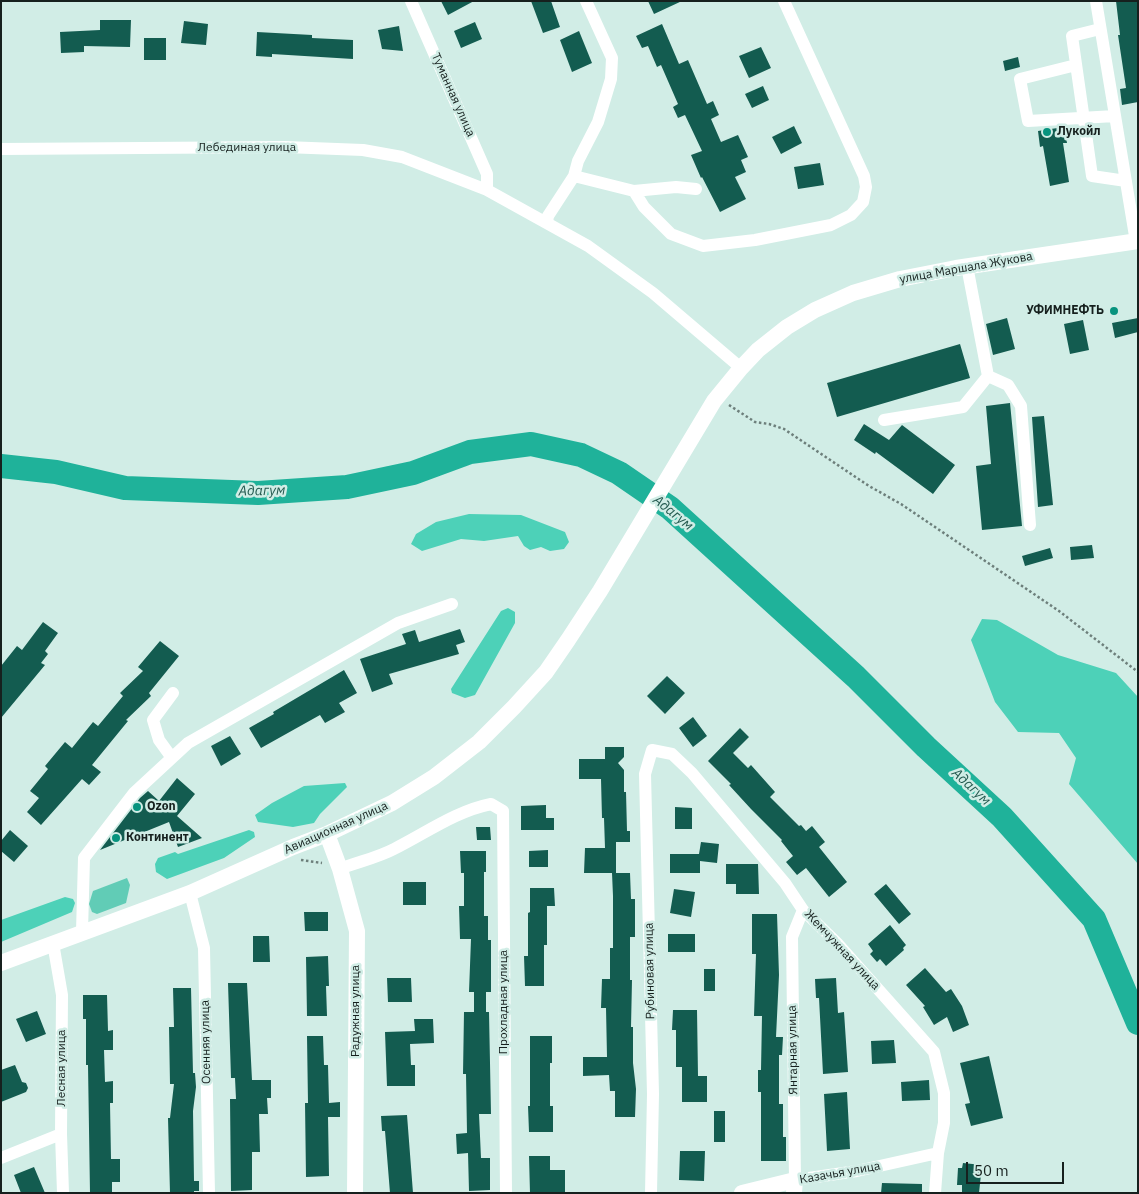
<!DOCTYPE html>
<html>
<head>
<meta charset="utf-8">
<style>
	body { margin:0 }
	#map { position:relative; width:1139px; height:1194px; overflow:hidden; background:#d1ede6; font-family:"IBM Plex Sans",sans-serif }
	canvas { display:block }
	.frame { position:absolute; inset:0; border:2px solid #16201e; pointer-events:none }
	.scale { position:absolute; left:966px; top:1162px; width:98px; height:22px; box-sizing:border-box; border:2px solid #16201e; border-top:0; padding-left:6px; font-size:15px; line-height:18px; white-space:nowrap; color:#16201e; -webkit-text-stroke:4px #d1ede6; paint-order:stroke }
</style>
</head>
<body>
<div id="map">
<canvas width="1139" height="1194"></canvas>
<div class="frame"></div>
<div class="scale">50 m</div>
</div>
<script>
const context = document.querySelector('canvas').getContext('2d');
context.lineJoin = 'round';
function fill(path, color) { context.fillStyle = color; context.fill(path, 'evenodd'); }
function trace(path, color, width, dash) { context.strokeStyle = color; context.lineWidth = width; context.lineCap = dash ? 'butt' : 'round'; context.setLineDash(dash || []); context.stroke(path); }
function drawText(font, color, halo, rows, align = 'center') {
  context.font = font + ' "IBM Plex Sans",sans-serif'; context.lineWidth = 5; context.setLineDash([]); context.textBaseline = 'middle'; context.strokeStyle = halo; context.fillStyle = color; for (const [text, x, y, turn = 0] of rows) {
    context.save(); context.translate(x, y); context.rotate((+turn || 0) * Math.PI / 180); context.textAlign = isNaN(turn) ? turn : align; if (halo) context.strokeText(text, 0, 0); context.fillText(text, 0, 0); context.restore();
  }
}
fill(new Path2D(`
	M127,878L130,885L126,903L97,914L92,912L89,904L93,891Z`), '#61ccb6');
fill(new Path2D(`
	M469,514L521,515L565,532L569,542L564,549L550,551L541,547L530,550L524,546L518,536L484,541L461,539L422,551L411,544L416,534L436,522Z
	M508,608L515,612V623L475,695L465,698L452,693L451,689L501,611Z
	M982,619L997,620L1058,655L1116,673L1138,697V864L1069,784L1076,758L1059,733L1018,732L995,702L971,640Z
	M345,783L347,787L320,814L314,823L293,827L258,822L255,815L272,803L304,786Z
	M249,830L254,832L255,837L224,858L167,879L156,872L155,864L158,858L175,852L178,854Z
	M65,897L73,899L75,903L72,912L1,942V920Z`), '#4dd1b8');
trace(new Path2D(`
	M1,466L56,472L125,488L258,493L347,487L413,473L470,452L531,444L581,455L619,473L670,508L856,677L926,747L1002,817L1094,919L1138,1023`), '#1fb29a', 24);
fill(new Path2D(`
	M441,1H474L448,15Z
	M531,1H551L560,27L543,33Z
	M648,1H682L654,14Z
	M1116,1H1138V102L1122,105L1120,89L1126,88L1118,35H1120Z
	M100,20H131L130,47L84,46V52L61,53L60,32L100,30Z
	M184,21L208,24L206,45L181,43Z
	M475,22L482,39L461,48L454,31Z
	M662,24L679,64L688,60L707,104L713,101L719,115L711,119L721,142L738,135L748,157L741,160L746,172L735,177L746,199L720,212L702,177L701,178L691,155L702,151L685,115L678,118L673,107L678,104L661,65L657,67L648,46L642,48L636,36Z
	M399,26L403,51L382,49L378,30Z
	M579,31L592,63L572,72L560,40Z
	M257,32L312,35V38L353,40V59L272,54V57L256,56Z
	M144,38H166V60H144Z
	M761,47L771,68L749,78L739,56Z
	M1018,57L1020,67L1005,71L1003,61Z
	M763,86L769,100L752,108L745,94Z
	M794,126L802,143L781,154L772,137Z
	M1064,127L1067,143H1063L1069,182L1050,186L1043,146L1040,147L1038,131Z
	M820,163L824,185L798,189L794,167Z
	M1007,318L1015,349L993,355L986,324Z
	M1138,318V332L1115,338L1112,323Z
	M1083,320L1089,350L1070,354L1064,324Z
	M960,344L970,378L837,417L827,383Z
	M1010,403L1022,526L982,530L976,466L991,464L986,406Z
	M1044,416L1053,505L1038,507L1032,417Z
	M864,424L889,440L902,425L955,465L933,494L876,452L875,454L854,440Z
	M1092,545L1094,558L1071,560L1070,547Z
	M1050,548L1053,558L1025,566L1022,556Z
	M43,622L58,633L45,651L48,654L41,663L45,665L1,718V666L17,646L22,650Z
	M460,629L465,642L456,645L459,654L389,674L393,684L372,692L360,659L406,644L402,634L415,630L419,642Z
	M160,641L179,656L149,693L151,696L126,720L128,721L92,765L101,772L89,785L82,779L41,825L27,812L39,798L30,791L48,769L45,766L65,742L72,748L93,722L98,726L123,696L120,693L143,671L138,667Z
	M344,670L357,693L339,703L345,712L325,723L320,715L261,748L249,728L274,714L273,712Z
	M667,676L685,693L665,714L647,696Z
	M693,717L707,736L693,747L679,728Z
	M740,728L749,737L733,753L748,768L751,765L775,792L770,797L799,826L801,825L806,831L812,826L825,842L819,847L847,882L829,897L806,868L797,875L786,862L793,856L781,841L782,840L751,809L729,785L731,784L708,761Z
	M230,736L241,754L221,766L211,746Z
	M605,747H624V757L618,763L624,770V792H626L627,831H630V842H616V873H630L631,899H635V937H630V980H632L631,1027H633V1063L636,1089L635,1117H615V1091H610L609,1075L583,1076V1057H607L606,1008H601L602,979H610V948H613V896L612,873H584L585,848H605L604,818H602L601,779H579V759H605Z
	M177,778L195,794L177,816L202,838L178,847L169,822L100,850L140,798L148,791L159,801Z
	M546,805V818H554V830H521V806Z
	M675,807L692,808V829H675Z
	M476,827H490L491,840H477Z
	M10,830L28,846L14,862L1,851V841Z
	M701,842L719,844L717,863L700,861V873H670V854H699Z
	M548,850V867H529V851Z
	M460,851H486V872H484V916H488V940H491V992H486V1012H489L491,1114H479L481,1158H490V1190L469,1191L468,1153L457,1154L456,1134L467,1133L466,1074H463L464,1012H474V992H469L471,939H460L459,906H464V873H461Z
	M726,864H758L759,894H736V884H726Z
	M403,882H426V905H403Z
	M886,884L911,914L899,924L874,894Z
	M530,888H554L555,906H547V945H544V986H525L524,956H528V913L530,912Z
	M674,889L695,892L691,917L670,913Z
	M304,912H328V931H305Z
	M752,914H777L779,975L776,1037H783L782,1055H779V1104H783V1137H786V1161H761V1092H758V1070H761L762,1016H754L756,954H752Z
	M890,925L906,945L903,948L904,950L886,966L880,959L877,962L870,954L873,951L868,944Z
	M668,934H695V952H668Z
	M253,936H269L270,962H253Z
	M328,956L329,986H326L327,1016H307L306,957Z
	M925,968L946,992L951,989L962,1006L969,1025L953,1032L947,1017L934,1025L923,1007L925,1006L906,985Z
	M704,969H715V991H704Z
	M387,978H411L412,1002H388Z
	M836,978L838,1013L844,1012L848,1072L823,1074L819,998H816L815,979Z
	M228,983H247L252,1080H271V1098H267L268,1114H259L260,1152H252V1190L231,1191L230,1099H236L235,1078H231Z
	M173,988H191L193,1073H195L196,1087L193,1111L194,1181H199V1191H194V1193H170L168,1118H170L174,1084H170L169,1027H174Z
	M83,995H107L108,1031L113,1030V1050H104L105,1082L113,1081V1103H110L111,1159H120V1182H112V1193H90L88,1065H86V1019H83Z
	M673,1010H697L698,1076H707V1102H682V1067H676V1030H672Z
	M37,1011L46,1034L26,1042L16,1019Z
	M414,1019H433L434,1043L410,1044L411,1065H415V1086H387L385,1032L415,1031Z
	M307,1036H323L324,1065H328L329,1103L340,1102V1117H328L329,1176L306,1177L305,1103H308Z
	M530,1036H552V1063H550V1106H553V1132H529L528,1106H530Z
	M894,1040L896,1063L872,1064L871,1041Z
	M989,1056L1003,1118L971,1126L965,1104L970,1103L960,1063Z
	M15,1065L22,1082L26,1083L28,1088L26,1092L1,1102V1070Z
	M929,1080L930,1100L902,1101L901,1082Z
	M847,1092L850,1149L827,1151L824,1094Z
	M714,1111H725V1142H714Z
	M407,1115L413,1193H390L385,1131H382L381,1116Z
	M680,1151H705L704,1181L679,1180Z
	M529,1156H550V1170H565V1193H530Z
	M963,1163L982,1165L979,1193H962V1185H957L958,1168H962Z
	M34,1167L45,1193H21L14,1175Z
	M882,1183L922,1184V1193H881Z`), '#135c50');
trace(new Path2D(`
	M729,405L755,422L769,424L784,429L869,486L901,504L1059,611L1138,672
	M301,860L322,863`), '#6d7f7b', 2.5, [2.5, 2.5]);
trace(new Path2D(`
	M411,1L487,174V190
	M1096,1L1136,242
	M1100,29L1072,36L1092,176L1126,181
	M1076,65L1020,79L1028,121L1115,116
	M1,149L285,147L363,150L402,157L487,190L588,246L653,293L741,368
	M574,176L634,191L676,187L696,189
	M634,191L644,207L671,234L703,246L755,240L831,225L851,215L863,202L866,187L864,176L784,1
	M547,223L548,216L574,176L578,161L598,122L611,79L612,58L586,1
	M988,376L1008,385L1021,406L1030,525
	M884,420L963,407L988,376L967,266
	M172,758L159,740L153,720L173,693
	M340,869C357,862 377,858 394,849C426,833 456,811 491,804L503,811L506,1193
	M190,893L204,948L209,1193
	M803,910L792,937L795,1180L857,1171L938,1153
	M82,932L84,858L134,793L188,743L398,623L452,604
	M53,943L62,995L61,1134L63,1193
	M1,1158L61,1134
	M651,1193L653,1094L645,774L652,750L672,754L692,773L785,883L803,910L837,943L934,1052L944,1093V1123L938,1153L935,1193`), '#fff', 12);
trace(new Path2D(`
	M327,834L340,869L357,931L355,1193
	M1,963L190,893L293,847L327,834L392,803L434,777L479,742L514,707L546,672L568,640L600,591L714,401L741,368L758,350L787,327L815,310L853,293L900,279L956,268L1138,241
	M742,1193L795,1180L794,1193`), '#fff', 16);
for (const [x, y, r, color] of [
	[1047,132,5,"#07937e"],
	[1114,311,5,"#07937e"],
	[137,807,5,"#07937e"],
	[116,838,5,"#07937e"]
]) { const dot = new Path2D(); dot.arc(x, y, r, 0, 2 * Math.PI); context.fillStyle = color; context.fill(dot); trace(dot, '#d1ede6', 2); }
drawText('12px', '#16201e', '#d1ede6', [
	["Туманная улица",453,95,66],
	["Лебединая улица",247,148],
	["улица Маршала Жукова",966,268,-10],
	["Авиационная улица",336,828,-24],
	["Жемчужная улица",842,950,47],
	["Рубиновая улица",650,971,-91],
	["Прохладная улица",504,1002,-90],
	["Радужная улица",356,1011,-90],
	["Осенняя улица",206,1042,-91],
	["Янтарная улица",793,1050,-91],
	["Лесная улица",62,1068,-90],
	["Казачья улица",840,1173,-10]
]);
drawText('bold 12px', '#16201e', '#d1ede6', [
	["Лукойл",1057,132],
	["УФИМНЕФТЬ",1104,311,"right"],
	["Ozon",147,807],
	["Континент",126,838]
], 'left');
drawText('italic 14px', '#255a50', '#d1ede6', [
	["Адагум",262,491,-1],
	["Адагум",673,513,39],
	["Адагум",971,787,43]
]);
</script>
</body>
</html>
